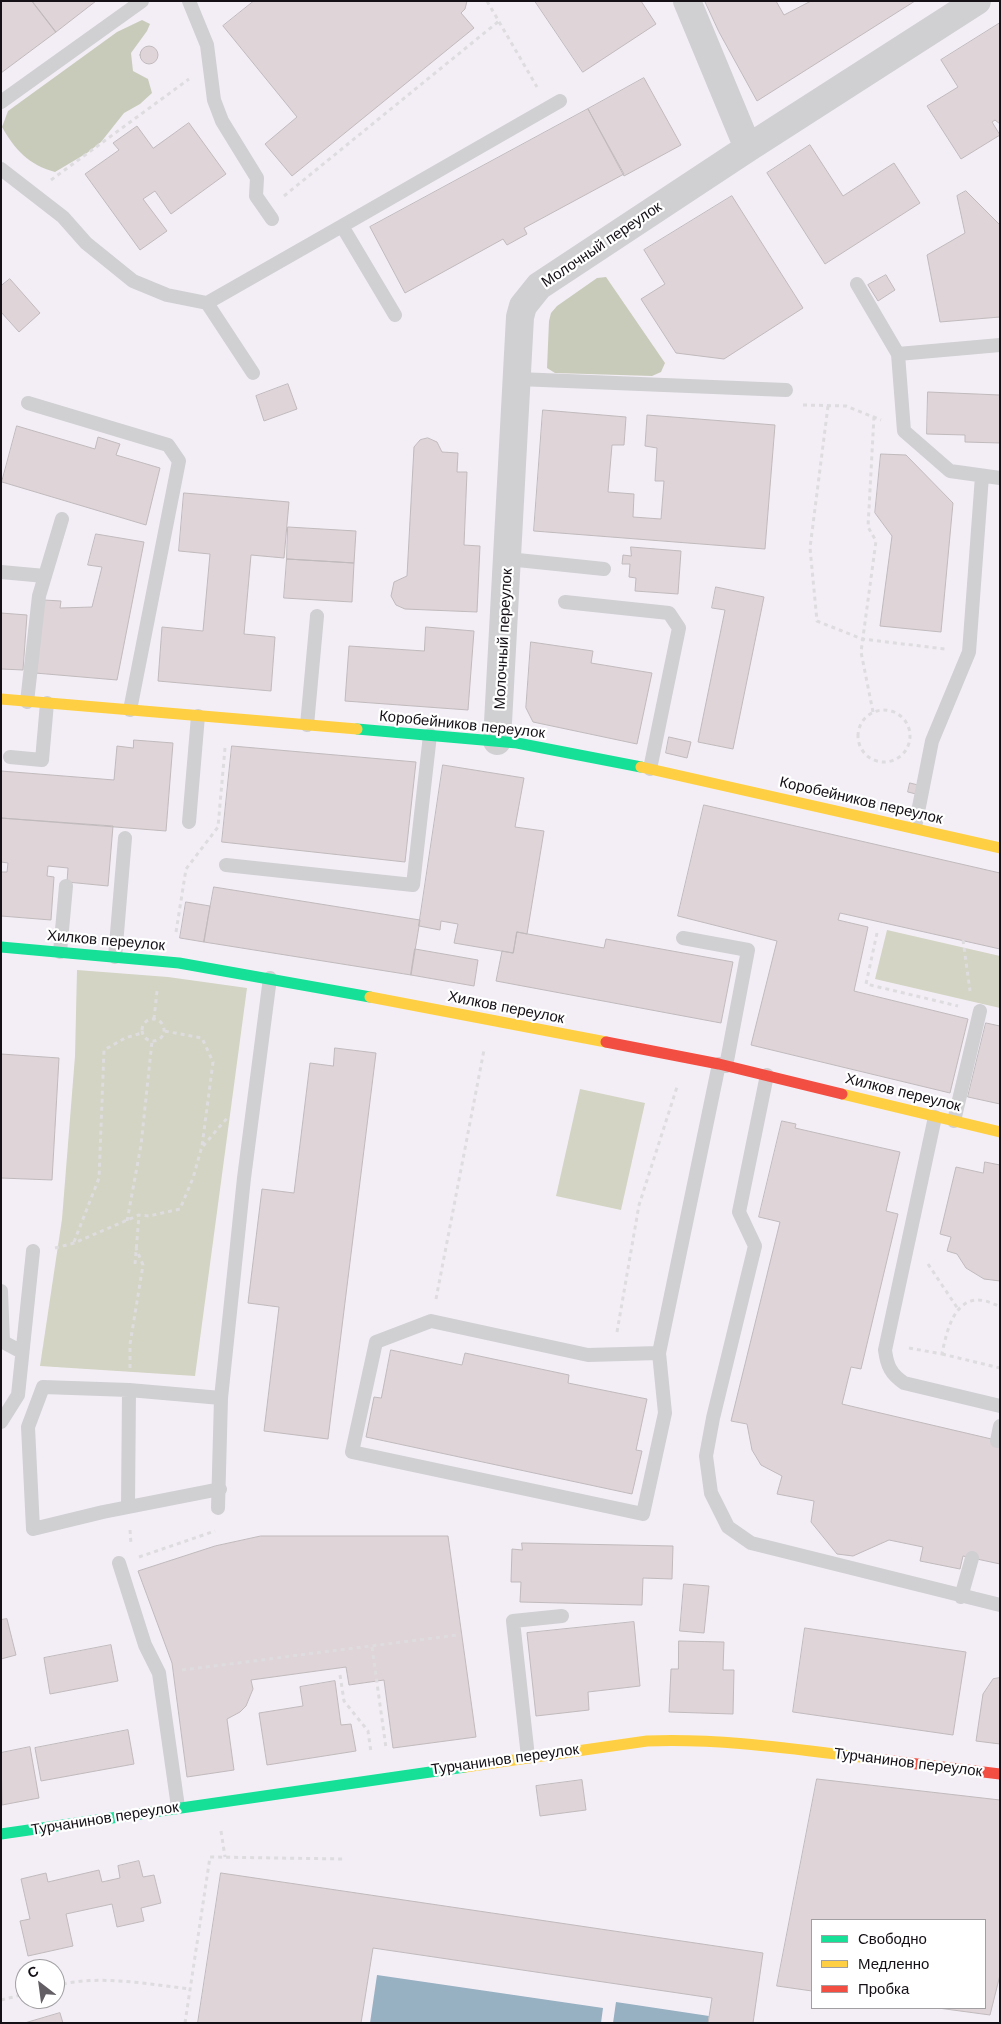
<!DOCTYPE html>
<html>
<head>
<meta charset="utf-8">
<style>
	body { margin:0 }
	#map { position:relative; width:1001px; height:2024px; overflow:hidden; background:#f3eef6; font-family:Arial,sans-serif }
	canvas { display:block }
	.frame { position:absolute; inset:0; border:2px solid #141016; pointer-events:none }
	.legend { position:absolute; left:811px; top:1919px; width:175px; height:90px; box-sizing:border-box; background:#fff; border:1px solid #a19fa2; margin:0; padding:6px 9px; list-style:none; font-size:15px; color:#141016 }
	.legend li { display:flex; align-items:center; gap:10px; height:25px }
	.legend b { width:25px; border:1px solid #a19fa2 }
	.north { position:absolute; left:15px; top:1959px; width:50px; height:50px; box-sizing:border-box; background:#fff; border:1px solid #a19fa2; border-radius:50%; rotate:330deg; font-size:14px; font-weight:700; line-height:20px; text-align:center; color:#141016 }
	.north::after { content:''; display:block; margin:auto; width:18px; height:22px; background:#625e64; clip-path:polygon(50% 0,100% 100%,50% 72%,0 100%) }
</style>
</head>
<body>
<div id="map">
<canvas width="1001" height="2024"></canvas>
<div class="frame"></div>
<ul class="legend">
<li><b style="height:6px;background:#16e098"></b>Свободно</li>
<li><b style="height:6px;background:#ffcf43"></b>Медленно</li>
<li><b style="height:6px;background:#f24e42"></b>Пробка</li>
</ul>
<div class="north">С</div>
</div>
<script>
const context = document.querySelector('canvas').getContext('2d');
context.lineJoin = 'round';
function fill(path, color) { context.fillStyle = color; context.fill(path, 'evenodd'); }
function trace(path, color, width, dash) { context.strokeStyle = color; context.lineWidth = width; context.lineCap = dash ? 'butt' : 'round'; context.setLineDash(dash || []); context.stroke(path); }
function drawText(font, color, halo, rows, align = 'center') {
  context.font = font + ' Arial,sans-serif'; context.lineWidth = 4.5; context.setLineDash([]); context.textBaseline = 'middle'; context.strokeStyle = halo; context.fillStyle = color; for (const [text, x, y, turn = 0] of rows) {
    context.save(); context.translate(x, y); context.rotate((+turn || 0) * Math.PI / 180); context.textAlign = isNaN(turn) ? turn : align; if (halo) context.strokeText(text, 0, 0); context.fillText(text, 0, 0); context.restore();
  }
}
fill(new Path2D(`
	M887,930L1000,956V1008L875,979Z
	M77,970L168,977L247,988L195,1376L40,1366L62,1219L75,1056Z
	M580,1089L645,1103L621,1210L556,1196Z`), '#d3d4c3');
fill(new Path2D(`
	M142,20L150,24L147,31L131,53L133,71L148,79L152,93L140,104L124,113L101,142L87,153L55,172C29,165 15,150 2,127L8,111L117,32Z
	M606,277L665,363L661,372L652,376L555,373L547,368L549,321L551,313L557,306L597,278Z`), '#c9cbba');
fill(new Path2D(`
	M377,1975L603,2008L601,2023H370Z
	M616,2002L709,2016L708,2023H613Z`), '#97b0c2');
const building = new Path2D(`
	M1,1H32L56,32L1,73Z
	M32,1H96L56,32Z
	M254,1H467L465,9L461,13L474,28L292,176L265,144L297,117L223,26Z
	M535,1H641L656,24L583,72Z
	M705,1H776L784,15L811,1H915L757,101L719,32Z
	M1000,23V124L995,120L992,122L1000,135L961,159L927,106L958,87L941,60Z
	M140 55a9 9 0 1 1 18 0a9 9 0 1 1-18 0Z
	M644,78L681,145L624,176L588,109Z
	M588,109L624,174L524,228L527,234L507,245L503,239L405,293L370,227Z
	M189,123L226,174L171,214L155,191L143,199L167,231L140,250L85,174L119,150L113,143L137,126L153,148Z
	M810,145L843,196L894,163L920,203L825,264L767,173Z
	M966,191L1000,225V317L940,322L927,255L965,233L957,196Z
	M732,196L803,308L724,359L676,353L641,299L665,284L644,250Z
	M886,275L895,290L878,301L868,285Z
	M10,279L40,313L19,332L1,312V286Z
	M288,384L297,409L264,421L256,396Z
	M928,392L1000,395V443L965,442V435L927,434Z
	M543,410L626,417L624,445H612L608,492L634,494L633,517L661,519L664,481H655L657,448L645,446L647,415L775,425L765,549L534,531Z
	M17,426L95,449L98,437L120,444L116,455L160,468L146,525L2,482Z
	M428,438L437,442L442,452L458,453L457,472H467L464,545L480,546L477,612L405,609L396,605L391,596L394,582L407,576L414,447L420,440Z
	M881,454L906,455L953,503L941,632L880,626L892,536L875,513Z
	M184,493L289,502L284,558L251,555L244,634L275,637L271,691L158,681L162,627L203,631L210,554L179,551Z
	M288,527L356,531L354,563L287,559Z
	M96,534L144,542L117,680L35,673L44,600L61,601L60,608L92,607L102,567L88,565Z
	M631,547L681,551L678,594L635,591L636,578L629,577L630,564H622L623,555L631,556Z
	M287,559L354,563L352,602L284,598Z
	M716,587L764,597L733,749L698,742L725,610L712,608Z
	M1,613L27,615L23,670L1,669Z
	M426,627L474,631L468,710L345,701L349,646L424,651Z
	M531,642L593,651L591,663L652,673L637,744L533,722L526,708Z
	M669,737L691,742L687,758L666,753Z
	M134,740L173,743L166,831L1,818V771L114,780L117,746L133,748Z
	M232,746L416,762L405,862L222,842Z
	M443,765L524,778L515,827L544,831L527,934L517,932L513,953L454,943L458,924L441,921L440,930L419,926Z
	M910,783L918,785L916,794L908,792Z
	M704,805L1000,873V949L840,913L838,920L868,927L854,991L968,1019L950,1093L751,1045L777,941L678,916Z
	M1,818L113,826L108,886L67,882L68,868L48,866L47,876L54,877L51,920L1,916V872H7L8,863L1,862Z
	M214,887L420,920L411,975L204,942Z
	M186,902L210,906L204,942L180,938Z
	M517,932L604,948L606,939L733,962L721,1023L496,981L502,951L513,953Z
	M415,949L478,960L474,986L411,975Z
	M986,1023L1000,1026V1104L968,1097Z
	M335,1048L376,1053L328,1439L264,1431L279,1307L248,1303L262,1189L294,1193L310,1063L333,1066Z
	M1,1054L59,1058L52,1180L1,1178Z
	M782,1121L796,1124L795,1128L900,1152L886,1211L898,1214L861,1369L851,1367L842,1404L1000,1441V1564L963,1556L960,1569L920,1561L923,1547L889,1540L853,1556L837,1554L811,1522L814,1501L777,1494L782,1476L761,1465L752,1450L747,1424L731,1421L780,1222L759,1217Z
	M985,1162L1000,1165V1281L984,1279L966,1268L957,1254L947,1251L951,1237L940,1234L956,1167L983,1173Z
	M391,1350L462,1365L465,1353L569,1375L568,1383L647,1399L636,1450L642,1451L632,1494L366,1437L374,1397L381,1398Z
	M261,1536H448L476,1737L393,1748L384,1680L349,1685L346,1667L251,1680L253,1689L246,1706L240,1712L227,1719L234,1770L187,1777L172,1663L138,1571L215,1546Z
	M522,1543L673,1546L672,1579L643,1578L642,1605L520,1602L521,1582H511L512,1549L522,1550Z
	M684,1584L709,1586L704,1633L680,1631Z
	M7,1619L16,1655L1,1659V1620Z
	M634,1622L640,1686L588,1692L589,1710L536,1716L527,1633Z
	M805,1628L966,1652L953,1735L793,1712Z
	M679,1641L724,1642L723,1670H734L733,1714L669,1712L671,1669H678Z
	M111,1645L118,1681L50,1694L44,1658Z
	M1000,1678V1744L976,1741L983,1694L993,1679Z
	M335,1681L341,1725L351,1724L356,1751L267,1765L259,1713L303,1706L300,1687Z
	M128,1730L134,1764L41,1781L35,1748Z
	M30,1747L39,1798L2,1805L1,1753Z
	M817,1779L1000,1800V1975L990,2015L938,2008H985V1920H812V1991L777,1986Z
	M582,1780L586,1810L540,1816L536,1786Z
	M139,1861L143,1877L154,1875L161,1903L141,1908L144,1921L117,1927L112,1904L66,1914L73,1946L28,1956L20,1921L30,1919L21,1879L46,1873L48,1882L99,1870L102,1882L120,1878L118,1866Z
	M221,1873L763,1953L753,2023H708L712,1998L373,1948L361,2023H198Z
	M60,2013L63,2023H25Z`);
fill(building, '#dfd4d8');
trace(building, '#c0babc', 1);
trace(new Path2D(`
	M487,1L537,87
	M51,180L189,79
	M284,196L499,21
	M803,405L846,406L881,420
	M828,406L810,548L817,621L862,639L945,649
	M858 736a26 26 0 1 1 52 0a26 26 0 1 1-52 0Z
	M873,712L861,652L876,541L868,527L874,416
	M176,932L186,869L218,827L225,748
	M877,933L866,984L958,1006
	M963,940L970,991
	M154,1019L157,991
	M142 1030a11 11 0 1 1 22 0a11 11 0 1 1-22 0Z
	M203,1146L228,1117
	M127,1221L141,1145L152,1041
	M74,1242L99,1178L104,1050L125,1038L142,1033
	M55,1248L74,1243L139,1215L149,1216L180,1209L193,1178L202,1146L213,1062L202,1038L164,1031
	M135,1264L139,1215
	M928,1264L958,1309
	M436,1299L484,1050
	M617,1332L639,1205L677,1087
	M909,1348L942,1354C948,1323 959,1284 1000,1307
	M942,1354L1000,1368
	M130,1368V1344L143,1265L136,1248
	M130,1530L131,1544
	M139,1557L215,1531
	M372,1647L386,1748
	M182,1670L457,1635
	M340,1675L344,1701L368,1731L371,1752
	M221,1831L225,1857
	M55,1986C98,1974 146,1984 190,1989
	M1,2000L25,1994
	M185,2023L210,1857L344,1859`), '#dedcde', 3, [4, 4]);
trace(new Path2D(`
	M189,1L207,45L214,100L222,121L257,178L256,196L272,219
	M1,102L142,1
	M1,169L63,217L86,243L133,281L167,295L207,303
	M857,284L898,354
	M395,315L342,226L560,101
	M1000,345L898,354L904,431L950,471L1000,478
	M253,373L207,303L342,226
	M518,379L786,390
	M28,403L168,445L179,461L130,710
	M508,559L604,569
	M1,572L45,576
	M565,602L669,613L679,628L650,769
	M27,702L39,596L62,519
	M307,725L317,616
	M10,757L42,760L47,703
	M189,822L198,716
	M915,827L932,741L969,652L982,476
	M226,865L413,885L430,735
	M683,938L748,950L726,1066
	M60,952L66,886
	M115,957L125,838
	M767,1075L739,1212L755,1246L713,1418L706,1456L711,1493L728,1527L751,1543L1000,1605
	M935,1117L885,1350C887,1366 891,1374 904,1383L1000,1406
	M954,1121L980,1011
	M1,1291L3,1342L22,1352
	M659,1353L588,1355L431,1321L376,1342L352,1452L643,1514L665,1413L659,1353L719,1064
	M1,1422L18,1395L33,1251
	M997,1441L1000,1426
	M220,1489L103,1512L33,1529L28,1427L43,1387L129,1390L221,1398
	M128,1507L129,1390
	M218,1508L221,1398L244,1178L270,978
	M119,1563L145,1645L159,1673L178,1807
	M961,1597L972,1558
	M528,1757L513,1621L562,1616`), '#d0cfd2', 14);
trace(new Path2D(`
	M687,1L748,148
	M497,741L520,317L523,306L539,286L748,148L977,1`), '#d0cfd2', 28);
trace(new Path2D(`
	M357,729L517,743L641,767
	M1,947L179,963L370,997
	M1,1834L465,1767`), '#16e098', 11);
trace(new Path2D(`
	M1,699L357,729
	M641,767L1000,848
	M370,997L606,1042
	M842,1094L1000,1132
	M465,1767L647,1741C724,1738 800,1750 876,1759`), '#ffcf43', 11);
trace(new Path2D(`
	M606,1042L719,1064L842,1094
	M876,1759L1000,1774`), '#f24e42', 11);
drawText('15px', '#141016', '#fff', [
	["Молочный переулок",602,245,-34],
	["Молочный переулок",504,639,-87],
	["Коробейников переулок",462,725,6],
	["Коробейников переулок",861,801,13],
	["Хилков переулок",106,941,5],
	["Хилков переулок",506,1008,11],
	["Хилков переулок",903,1093,14],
	["Турчанинов переулок",505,1760,-8],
	["Турчанинов переулок",908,1763,7],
	["Турчанинов переулок",105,1819,-9]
]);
</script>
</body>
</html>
